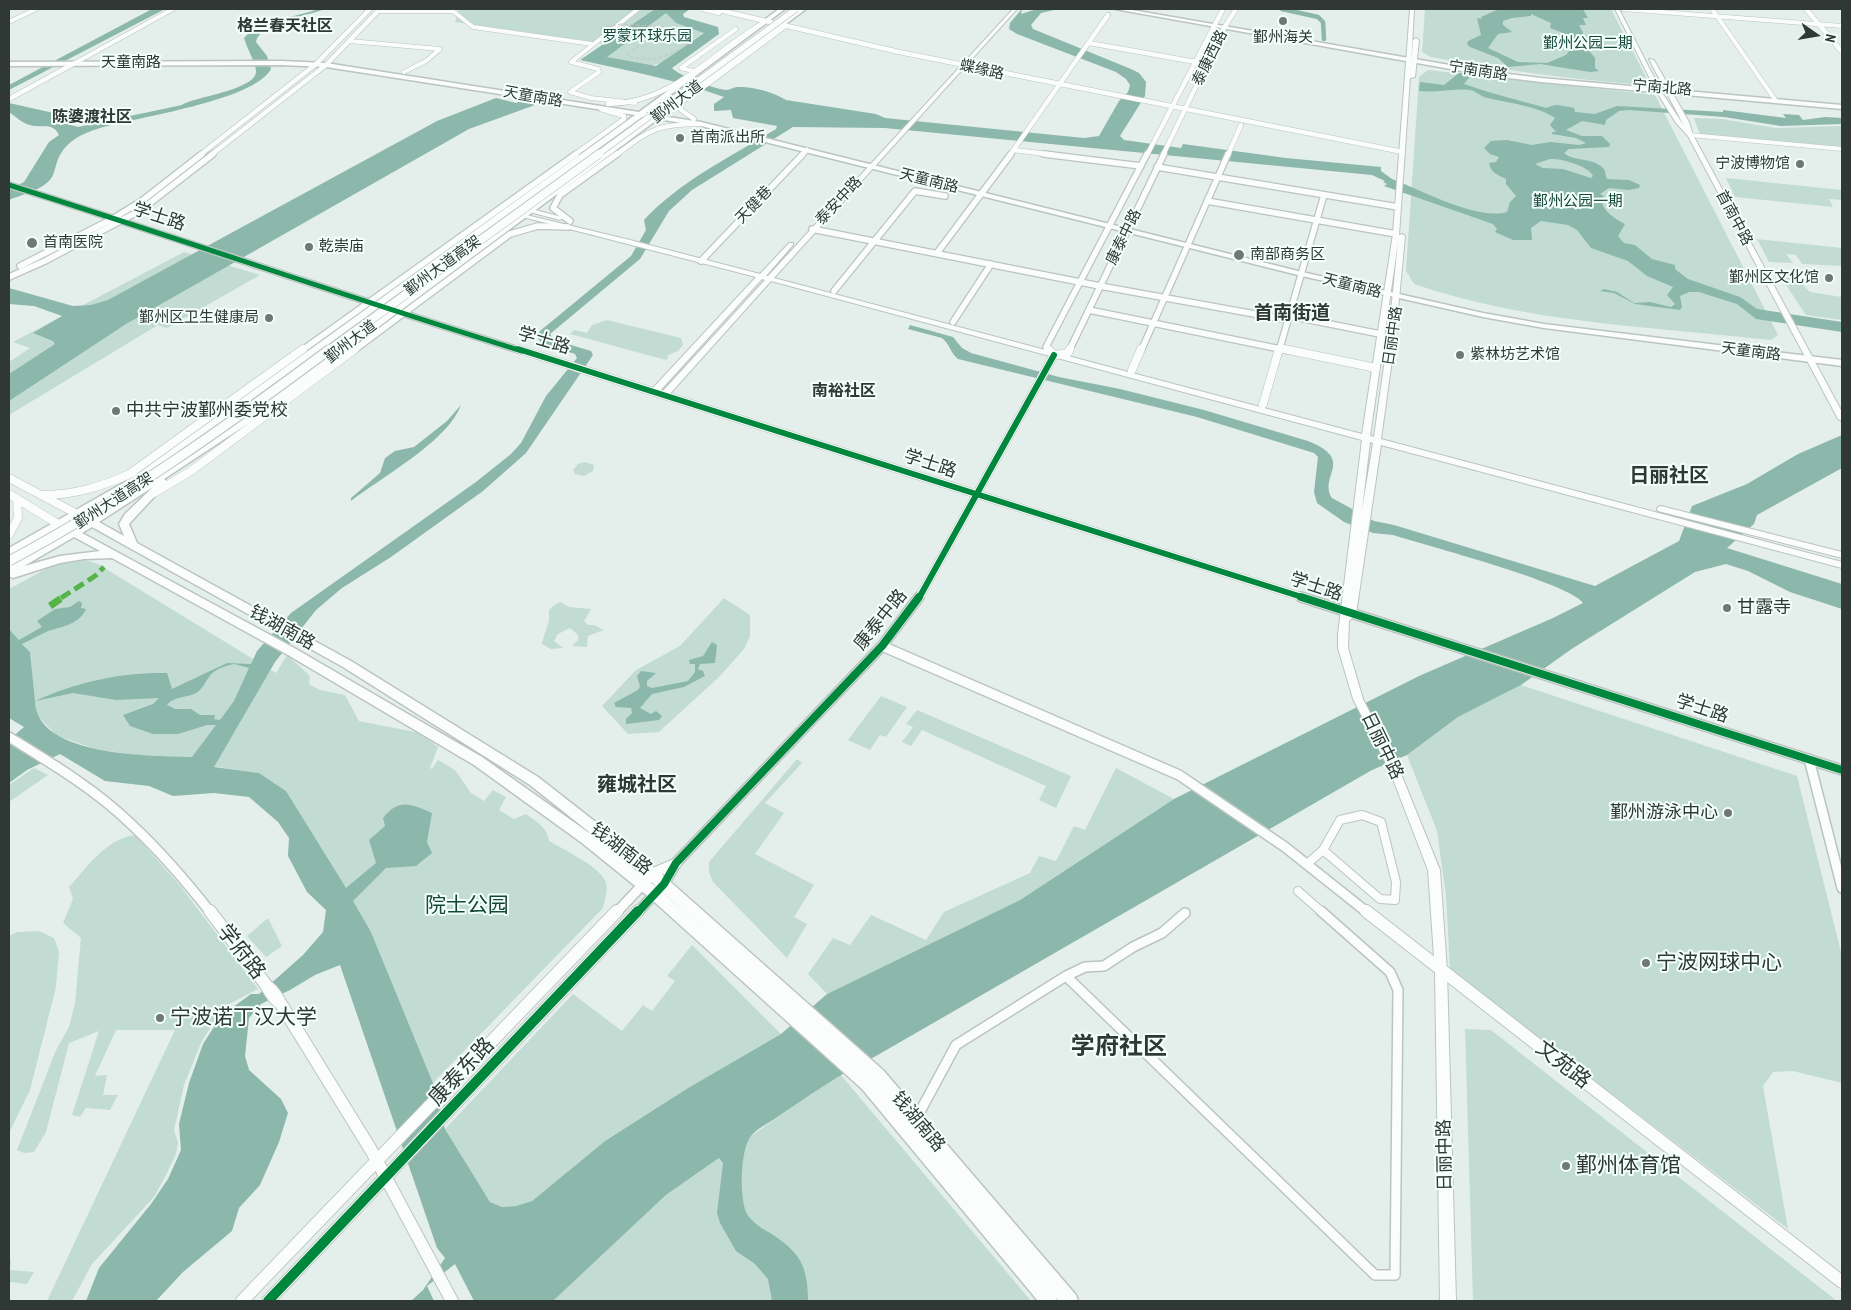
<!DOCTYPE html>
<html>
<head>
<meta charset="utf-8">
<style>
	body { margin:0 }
	#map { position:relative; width:1851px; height:1310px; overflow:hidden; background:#e4efec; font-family:"PT Sans Narrow",sans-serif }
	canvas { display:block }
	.frame { position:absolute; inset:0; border:10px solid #303835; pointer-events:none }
	.north { position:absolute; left:1791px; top:10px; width:50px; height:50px; -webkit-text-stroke:4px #f3fffb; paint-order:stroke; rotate:103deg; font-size:14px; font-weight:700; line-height:20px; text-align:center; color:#303835 }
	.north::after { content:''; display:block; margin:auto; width:18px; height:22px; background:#303835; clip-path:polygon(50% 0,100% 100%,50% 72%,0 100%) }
</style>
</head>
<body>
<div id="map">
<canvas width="1851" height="1310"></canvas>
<div class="frame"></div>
<div class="north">N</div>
</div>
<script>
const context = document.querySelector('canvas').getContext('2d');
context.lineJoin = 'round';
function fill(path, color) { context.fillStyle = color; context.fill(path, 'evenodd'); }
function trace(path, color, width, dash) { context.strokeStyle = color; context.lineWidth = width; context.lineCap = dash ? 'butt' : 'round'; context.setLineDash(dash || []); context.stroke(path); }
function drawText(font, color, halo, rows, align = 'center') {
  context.font = font + ' "PT Sans Narrow","Noto Sans SC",sans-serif'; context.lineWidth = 4; context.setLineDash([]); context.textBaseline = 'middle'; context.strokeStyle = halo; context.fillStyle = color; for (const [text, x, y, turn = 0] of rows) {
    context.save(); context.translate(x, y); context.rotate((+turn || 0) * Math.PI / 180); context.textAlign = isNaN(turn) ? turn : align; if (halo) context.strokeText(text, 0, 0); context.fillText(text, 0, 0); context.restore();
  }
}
fill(new Path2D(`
	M459,9H655L666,13L676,23L704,32L661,63L649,66L607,57L619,46L455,22Z
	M1425,9H1611L1648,81L1642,85C1571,79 1501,70 1431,57L1422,52Z
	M1428,70L1655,95L1778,335L1771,340C1652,327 1528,323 1414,284L1406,271L1419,77Z
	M1694,118L1722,119L1775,128L1842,126V147L1700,135Z
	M1726,178L1842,190V200L1829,199L1833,207L1735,197Z
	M1757,239L1842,248V266L1802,264L1796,255L1786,254L1793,263L1769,262Z
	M184,252L260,275L167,328L158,325L9,415V362L30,348L13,342Z
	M1780,276L1798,280L1810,292L1842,297V320L1806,315Z
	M607,320L681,338L683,345L678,351L666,356L669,357L666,360L570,334L574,330L587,333L592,325Z
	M585,462L594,465L593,471L584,476L575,474L573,470L578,464Z
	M86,560L98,564L276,673L287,655L310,676L309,684L320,690L345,695L359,721L420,733L438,747L430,768L432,769L438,760L455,770L471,793L484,801L493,790L506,797L499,810L514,819L526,814C536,821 548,828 549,841C563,849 598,866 605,880C609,888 605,899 603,908L433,1083L371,932L286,791L259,773L95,749L56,735L36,714L30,652L9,629V589L55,564Z
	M724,598L750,615V636L744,649L720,676L659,732L628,734L602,706L636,670L680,646Z
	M560,602L569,607L591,609L584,621L588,625H594L604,630L588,636L587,647L572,646L578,640V635L570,628L558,634L554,641L563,648L551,649L542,644C543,636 546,632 548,624C552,611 542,612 560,602Z
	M1521,685L1797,776L1842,956V1083L1793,1071L1773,1072L1763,1086L1788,1229L1450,970L1446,896L1437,831L1407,755L1458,717Z
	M881,696L907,707L886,737L880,735L870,750L848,740Z
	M917,710L1071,776L1056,808L1039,800L1046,786L922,730L911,746L902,742L913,727L906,724Z
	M797,759L802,763L765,803L784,813L755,854L814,885L794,917L807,924L787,958L713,882L709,872V862Z
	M34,768L48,775L9,802V785Z
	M1116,768L1174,799L1020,900L827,994L808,974L833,938L850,945L871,915L926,940L944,912L1030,873L1039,856L1056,861L1074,826L1085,830Z
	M135,835L182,888L258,989L231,1003L218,1015L201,1043L184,1085L174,1130L178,1143L176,1154L165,1177L154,1197L92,1264L72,1301H47L175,1030H116L95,1076L107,1075L103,1095H118L110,1110L86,1108L80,1117L72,1115L99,1031L69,1043L46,1132L34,1152L24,1153L17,1150L56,1050L69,1027L75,1003L81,938L63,923L73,899L69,887C88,866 106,839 135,835Z
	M268,918L282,946L266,957L247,936Z
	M39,931L54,938L59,952L56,987L30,1090L9,1133V936L17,932Z
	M692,945L781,1034L688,1088L605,1141L532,1201L516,1206L502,1207L490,1202L445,1129L573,994L622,1031L643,1005L652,1011L675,981L667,976Z
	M1465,1029L1491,1030L1837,1301H1473Z
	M840,1074L1031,1301H553L666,1195Z
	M9,1260H11L10,1270L34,1272L27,1284L11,1282L9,1285Z`), '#c2dcd4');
fill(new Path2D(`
	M152,9H165L9,90V85Z
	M318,9H325C308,16 259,22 256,42L267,56L271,69C254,101 136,117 100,128C81,134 64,142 57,162C55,168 54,175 50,180C41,190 21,195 9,200V189L24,182L49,142L59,135C52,121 42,129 30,125C23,124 15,116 9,112V103L67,116L71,125L78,127L182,105C192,97 259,90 256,70C254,59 247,49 244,38C263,17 293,19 318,9Z
	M655,9H690L683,14L684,17L718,27L719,34L672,68C678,75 717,90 726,90C730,90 734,87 737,87C752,86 774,92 786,100L876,114L885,118L1084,138L1099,136L1119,101L1128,92L1130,85L1126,79L1116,72L1017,34L1009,29L1010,23L1021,10L1019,9H1022L1021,14L1037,9H1058L1041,13L1031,25L1033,29L1131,69L1139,73L1146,82L1145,96L1120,136L1124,140L1181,148L1183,144L1286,158L1381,167V171L1392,179C1421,190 1478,221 1507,212L1510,202L1516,196L1506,184V179C1498,175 1491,173 1489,163L1496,162L1499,157L1490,154L1484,148L1491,141L1507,140L1532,145L1550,142L1579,145L1586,143L1576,138L1552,134V132H1556L1550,125L1555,118C1538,106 1508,103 1488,98C1481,97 1476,91 1470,90C1455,88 1437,93 1419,91L1420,82L1444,85L1459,73L1472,74L1464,84C1490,93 1517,100 1543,107C1548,109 1550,106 1555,105C1561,105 1568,107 1574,108L1575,112L1595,114L1617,106L1723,112V110L1786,118L1783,114L1799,115L1803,120L1825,117L1842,118V124L1781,126L1724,117L1629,110L1619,111L1606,120L1605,125L1582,121L1566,130L1582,136H1602L1610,144L1609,147L1569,149L1564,153C1574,162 1592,157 1603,168C1606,171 1605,175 1607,179L1629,180L1640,185L1639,188L1629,190L1609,188L1600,194L1604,196L1601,199C1603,211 1613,218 1625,224L1618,236L1624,243L1635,245L1652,259L1675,265V269L1688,279L1740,297L1757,309L1842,322V332L1756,319L1737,304L1699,292H1689L1680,296L1682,307L1680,310L1635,304L1614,293L1600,291L1604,289L1617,292L1634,303L1650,302L1671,307L1675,304L1667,295L1673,287L1647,276L1628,261L1591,248L1577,230L1568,225L1541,221L1531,228L1532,240H1513L1495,232L1497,229L1493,224L1384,186L1387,184L1383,182L1385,181L1372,175L885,128L793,127L692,190L669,211L640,259L550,334L554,340L591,351L593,355L526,453L483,491L391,557L342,588L316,610L275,662L214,767L259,773L286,791L346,888L376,863L369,840L385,826L383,818C399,798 411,804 432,813L427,842L432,853L416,866L386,868L353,901L371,932L433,1083L445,1129L490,1202L502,1207L516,1206L532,1201L605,1141L688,1088L781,1034L827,994L1020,900L1174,799L1419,676L1553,618L1583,603C1570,583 1424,545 1393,535L1373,533L1344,522L1317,503L1314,492L1318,457L1314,453L1197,417L958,359C950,353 950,344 942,338L908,329L910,325L953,337L962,348L971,353L1059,377L1120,389L1204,410L1308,441C1356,460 1318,476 1332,498L1374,521L1394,525L1595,586L1679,541L1692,506L1747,484L1798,454L1842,435V468L1757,515L1754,524L1727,548L1842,584V609L1790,592L1748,571L1726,564L1695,572L1573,648L1521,685L1458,717L1407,755L1372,770L876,1056C839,1074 810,1095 776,1118C769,1123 756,1129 751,1136C740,1149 739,1199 747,1214C752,1222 762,1229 770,1233C800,1252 808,1266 808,1301H772L768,1279L755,1264L736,1251L720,1223L717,1213L723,1163L719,1158L666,1195L553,1301H411L423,1290L445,1258L437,1248L340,965L315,975L290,990L261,1004L249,1018L245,1056L249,1070L281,1099L288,1113L279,1142L260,1185L239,1208L232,1231L183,1272L156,1301H86L99,1268L151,1204L168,1179L181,1150L179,1124L189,1083L203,1044L221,1016L251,994H259L303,955L323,932L326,910L307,892L288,856L289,838L278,822L249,797L214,793L173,796L149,786L105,781L60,754L27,770L9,783V740L24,727L9,718V629L19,640L42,627L37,621L55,609L70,607L79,601L82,603L81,608L86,609C80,624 61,627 48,631C39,635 31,640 22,644L30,652L35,701C76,682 123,672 167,673L172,689L227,663L251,664L257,651L291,613L476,482L511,454L521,443L546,396L577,358L575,354L542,344L537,337L540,331L631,256L646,230L644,220C680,181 732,156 776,129L777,126L733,118L731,110L714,111V104L724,97C677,80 629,71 580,60ZM666,13L676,23L704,33L656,66L607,57ZM1550,159C1561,158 1589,166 1593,176L1591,178L1563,169L1543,168L1535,164ZM234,664L249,668L234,701L220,720L214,719L215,715H200L191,709H175L167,705C174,696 187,698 196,693C203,689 205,682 209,677C214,669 225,666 234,664ZM73,693L116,700L159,698L153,704L123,715L130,726L153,734H178L207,725H216L192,757C153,756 36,757 35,701Z
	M1499,9H1583L1588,18H1583L1586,25H1579L1588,42L1586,47L1595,58V68L1599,71L1590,72L1540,64L1508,67L1498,58L1470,47L1467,44L1468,41L1481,35L1477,18L1482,19L1481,17ZM1531,14L1551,23L1550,28L1568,35L1574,40V45L1566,55L1547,63L1518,62L1488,48L1498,34L1512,32L1503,25V21L1512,18L1531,16Z
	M496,98L516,103L524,100L536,103L533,104L535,105L469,129L126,324L9,401V374L55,344L53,341L33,333L62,316L34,306L9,304V288L73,306L91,305L108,300L437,121Z
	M461,405C448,441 382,477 351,501V498L380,473L385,458L395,451L414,447L447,421Z
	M712,642L717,645L715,663L700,664L698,669L703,671L705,676L684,687L652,694L640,708L651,714L656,711L662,716L659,720L626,724V719L632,713L631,708L616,707L614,703L638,690L640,686L637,676L641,671L656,673L647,681V686L652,688L688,681L695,672V664H690L689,660L703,656Z`), '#8cb7ab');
fill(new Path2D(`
	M455,1264L474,1301H434L427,1286Z`), '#e4efec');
trace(new Path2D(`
	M1282,9L1318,17L1323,22L1324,39`), '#8cb7ab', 4.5);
const minorFar2 = new Path2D(`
	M1623,9L1842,26
	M1712,9L1776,101
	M378,11H453L473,27L592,44
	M9,22L36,9
	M349,41L440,49L426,61L404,72
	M75,63L173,9
	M693,71L681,68L736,29
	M699,90L709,83
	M635,103L591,98L570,92L599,72L598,69L571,62L638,9
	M1690,135L1842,149`);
const minorFar1 = new Path2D(`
	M1362,815L1381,822L1396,882L1395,900L1380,899L1323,850L1340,820Z
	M1307,864L1323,850
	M1298,891L1323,913`);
const minor = new Path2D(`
	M1066,976L1085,967L1104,966L1133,947L1162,933L1185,913
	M916,1119L956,1045L1066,976L1375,1275H1395L1398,990L1390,972L1321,911`);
const tertiaryFar4 = new Path2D(`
	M703,9L719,13
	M714,9L899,52L1403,152
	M1806,9L1842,52
	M1089,43L1196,62
	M709,83L784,27
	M9,99L75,63
	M608,104C673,103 710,54 763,23
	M694,119L681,110L680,103L699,90
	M1014,150L1054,155
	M200,155L316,64L370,9
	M211,155L326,65L380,9
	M574,155L624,119V116L601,109
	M616,155C650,130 656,124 700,124
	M802,155L807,150
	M1010,155L1108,15
	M1147,155L1223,9
	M1163,155L1224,28L1236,9
	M1228,155L1241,125`);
const tertiaryFar3 = new Path2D(`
	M1044,154L1141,166
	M1157,167L1398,207
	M9,185C181,239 350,298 522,351
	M1207,201L1396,234
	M570,221L553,208L560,195L617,154
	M812,229L1100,286L1288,320
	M937,253L1011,154
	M701,261L803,154
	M20,266L114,218L143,200L202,154
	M9,277L45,261L141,210L213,154
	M834,291L915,191L945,196
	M1089,310L1290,351
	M1290,316L1380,334
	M953,322L991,264
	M301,351L576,154
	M353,351L510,234L538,226L568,227
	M1050,351L1046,347L1147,154
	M1069,351L1164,154
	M1141,351L1228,154
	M1279,351L1324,195`);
const tertiaryFar2 = new Path2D(`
	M518,349L1305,598
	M1048,349L1054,355
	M1284,349L1376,368
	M1054,355L1068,353L1070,349
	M1132,370L1141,349
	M1263,404L1279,349
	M128,475L303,349
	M9,478L77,514
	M154,493L191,471L355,349
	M9,494L58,524
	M43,495C75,495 103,486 132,473
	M9,535L18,518L17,499
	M919,598L1054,355`);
const tertiaryFar1 = new Path2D(`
	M1301,597L1842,770
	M882,646L1179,775L1285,847L1368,913
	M9,737C51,763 95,789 131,824C160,851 186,881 211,913
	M1809,759L1842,888
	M616,913L647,880
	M637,913L664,884L676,863L882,646L919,597`);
const tertiary = new Path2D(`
	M210,911L266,985
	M1366,911L1842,1282
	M281,1004L371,1150L452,1301
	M242,1301L617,911
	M268,1301L638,911`);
const secondary = new Path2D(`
	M1013,9H1017L774,278L1362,434L1393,234L1410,9H1414L1411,66L1413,40L1416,38L1419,40L1415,77L1410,78L1399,235L1402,234L1405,236L1396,331L1381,439L1842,562V568L1381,445L1356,614L1349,621L1348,648L1363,699L1399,769L1440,870L1447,971L1456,1301H1440L1435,971L1428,870L1389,769L1353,699L1338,648V634L1362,440L771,281L668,396H662V392L765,280L762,279L658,393H652V389L756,277L511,214L514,212L634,241L760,274L789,243H793V245L766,276H768ZM1398,242L1389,331L1374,437L1370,436ZM1370,442L1373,443L1362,510Z
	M1615,9H1619L1661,91L1684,126L1649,59L1654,60L1689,122L1693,135L1842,412V421L1838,419L1688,136L1676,123L1656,91Z
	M520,206L562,217L563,218L560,220L518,209L517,208Z
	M1661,506L1842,552V558L1658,511L1657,509L1658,507Z
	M676,858L680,859L682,863L680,867L652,879L648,878L646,874L648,870Z
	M266,979C275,982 284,995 287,1004L286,1008L281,1010C272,1007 263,994 260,985L262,981Z`);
const primary = new Path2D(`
	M779,9H785L646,113L656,115L800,9H806L662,116L701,122L1302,272L1483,313L1544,324L1842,360V366L1544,328L1483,317L1302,276L701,126L658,119L252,421L164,479L168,482L166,484L129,524L137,543L351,661L538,777L657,870L883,1070L1076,1295L1078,1301H1059L1056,1298L1057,1301H1038L862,1089L650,898L582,843L474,765L288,655L112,558L84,559L60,563L13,578L9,576V565L66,533L58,528L9,556V548L132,478L635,115L326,67L281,65L9,66V62L281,61L326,63L639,112ZM642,117L651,118L246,417L91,518L84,514L138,482ZM153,487L125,514L119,524L124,536L99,522ZM76,518L84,522L74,528L66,524ZM92,527L343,667L530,785L647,878L707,932L660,890L592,835L482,757L296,649L82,533ZM74,537L100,551L60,556L24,566Z
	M1115,9H1126L1484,71L1541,78L1842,105V109L1541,82L1484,75Z`);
trace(minorFar2, '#bbc4c1', 5);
trace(minorFar1, '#bbc4c1', 10);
trace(minor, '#bbc4c1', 12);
trace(tertiaryFar4, '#bbc4c1', 5.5);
trace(tertiaryFar3, '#bbc4c1', 8);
trace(tertiaryFar2, '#bbc4c1', 9);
trace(tertiaryFar1, '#bbc4c1', 12);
trace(tertiary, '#bbc4c1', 14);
trace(secondary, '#bbc4c1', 2);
trace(primary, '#bbc4c1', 3);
trace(minorFar2, '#fbfdfc', 4);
trace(minorFar1, '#fbfdfc', 8);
trace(minor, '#fbfdfc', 9);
trace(tertiaryFar4, '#fbfdfc', 4.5);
trace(tertiaryFar3, '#fbfdfc', 5.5);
trace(tertiaryFar2, '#fbfdfc', 8);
trace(tertiaryFar1, '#fbfdfc', 9);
trace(tertiary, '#fbfdfc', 12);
fill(secondary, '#fbfdfc');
fill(primary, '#fbfdfc');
trace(new Path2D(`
	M599,29L629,26L648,36L649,38L627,55C650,65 672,56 690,41L667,27L621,24L601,28`), '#c4c6c6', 1, [4, 2]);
const trunkBridgeFar2 = new Path2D(`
	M597,155L796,9`);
const trunkBridgeFar1 = new Path2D(`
	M328,351L599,154`);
const trunkBridge = new Path2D(`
	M9,561C123,500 227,426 330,349`);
trace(trunkBridgeFar2, '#bbc4c1', 7, []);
trace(trunkBridgeFar1, '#bbc4c1', 9, []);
trace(trunkBridge, '#bbc4c1', 11, []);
trace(trunkBridgeFar2, '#fbfdfc', 5.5);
trace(trunkBridgeFar1, '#fbfdfc', 8);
trace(trunkBridge, '#fbfdfc', 9);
trace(new Path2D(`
	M61,598L95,576L104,567`), '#56b346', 5, [11, 5]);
trace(new Path2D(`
	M50,606L63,597`), '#56b346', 7, [13, 7]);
trace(new Path2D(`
	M9,185C181,239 350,298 522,351`), '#00873e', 5);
trace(new Path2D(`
	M518,349L1305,598
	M919,598L1054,355`), '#00873e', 6);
trace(new Path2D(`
	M1301,597L1842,770
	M637,913L664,884L676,863L882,646L919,597`), '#00873e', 8);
trace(new Path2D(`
	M268,1301L638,911`), '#00873e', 10);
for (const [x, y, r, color] of [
	[1283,21,5,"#6f7875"],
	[680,138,5,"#6f7875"],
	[1800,164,5,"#6f7875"],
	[32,243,6,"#6f7875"],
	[309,247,5,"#6f7875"],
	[1239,255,6,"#6f7875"],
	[1829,278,5,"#6f7875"],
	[269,318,5,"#6f7875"],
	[1460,355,5,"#6f7875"],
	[116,411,5,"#6f7875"],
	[1727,608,5,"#6f7875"],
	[1728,813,5,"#6f7875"],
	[1646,963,5,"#6f7875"],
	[160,1018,5,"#6f7875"],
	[1566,1166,5,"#6f7875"]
]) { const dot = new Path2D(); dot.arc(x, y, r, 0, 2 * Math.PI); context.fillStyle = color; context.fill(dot); trace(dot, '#f3fffb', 2); }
drawText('15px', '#15463a', '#f3fffb', [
	["罗蒙环球乐园",647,37],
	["鄞州公园二期",1588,44],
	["鄞州公园一期",1578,202]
]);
drawText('15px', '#303835', '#f3fffb', [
	["鄞州海关",1283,38,"center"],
	["首南派出所",690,138],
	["宁波博物馆",1790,164,"right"],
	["首南医院",43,243],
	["乾崇庙",319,247],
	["南部商务区",1250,255],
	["鄞州区文化馆",1819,278,"right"],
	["鄞州区卫生健康局",259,318,"right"],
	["紫林坊艺术馆",1470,355]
], 'left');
drawText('15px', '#303835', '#f3fffb', [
	["泰康西路",1210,58,-64],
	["天童南路",131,63],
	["蝶缘路",982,70,13],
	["宁南南路",1478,71,9],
	["宁南北路",1662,88,5],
	["天童南路",533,97,10],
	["鄞州大道",677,102,-37],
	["天童南路",929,181,14],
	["泰安中路",839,201,-47],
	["天健巷",754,205,-46],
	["首南中路",1734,218,62],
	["康泰中路",1124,237,-64],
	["鄞州大道高架",443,266,-36],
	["天童南路",1352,286,14],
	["日丽中路",1393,336,-82],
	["鄞州大道",351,342,-37],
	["天童南路",1751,352,7],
	["鄞州大道高架",114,501,-33]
]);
drawText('bold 16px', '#303835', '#f3fffb', [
	["格兰春天社区",285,26],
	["陈婆渡社区",92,117],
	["南裕社区",844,391]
]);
drawText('18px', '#303835', '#f3fffb', [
	["学士路",159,217,18],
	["学士路",544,341,17],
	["学士路",930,464,18],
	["学士路",1316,587,18],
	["康泰中路",881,620,-51],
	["钱湖南路",282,628,29],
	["学士路",1702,709,18],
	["日丽中路",1382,746,64],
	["钱湖南路",621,849,38],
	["钱湖南路",918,1122,50],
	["日丽中路",1445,1155,-91]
]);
drawText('18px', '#303835', '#f3fffb', [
	["中共宁波鄞州委党校",126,411],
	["甘露寺",1737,608],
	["鄞州游泳中心",1718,813,"right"]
], 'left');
drawText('bold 19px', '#303835', '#f3fffb', [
	["首南街道",1292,314]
]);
drawText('bold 20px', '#303835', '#f3fffb', [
	["日丽社区",1669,476],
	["雍城社区",637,785]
]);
drawText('21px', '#15463a', '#f3fffb', [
	["院士公园",467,906]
]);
drawText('21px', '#303835', '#f3fffb', [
	["学府路",241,952,52],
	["文苑路",1563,1065,38],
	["康泰东路",462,1072,-47]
]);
drawText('21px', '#303835', '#f3fffb', [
	["宁波网球中心",1656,963],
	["宁波诺丁汉大学",170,1018],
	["鄞州体育馆",1576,1166]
], 'left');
drawText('bold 24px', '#303835', '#f3fffb', [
	["学府社区",1119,1047]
]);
</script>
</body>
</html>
